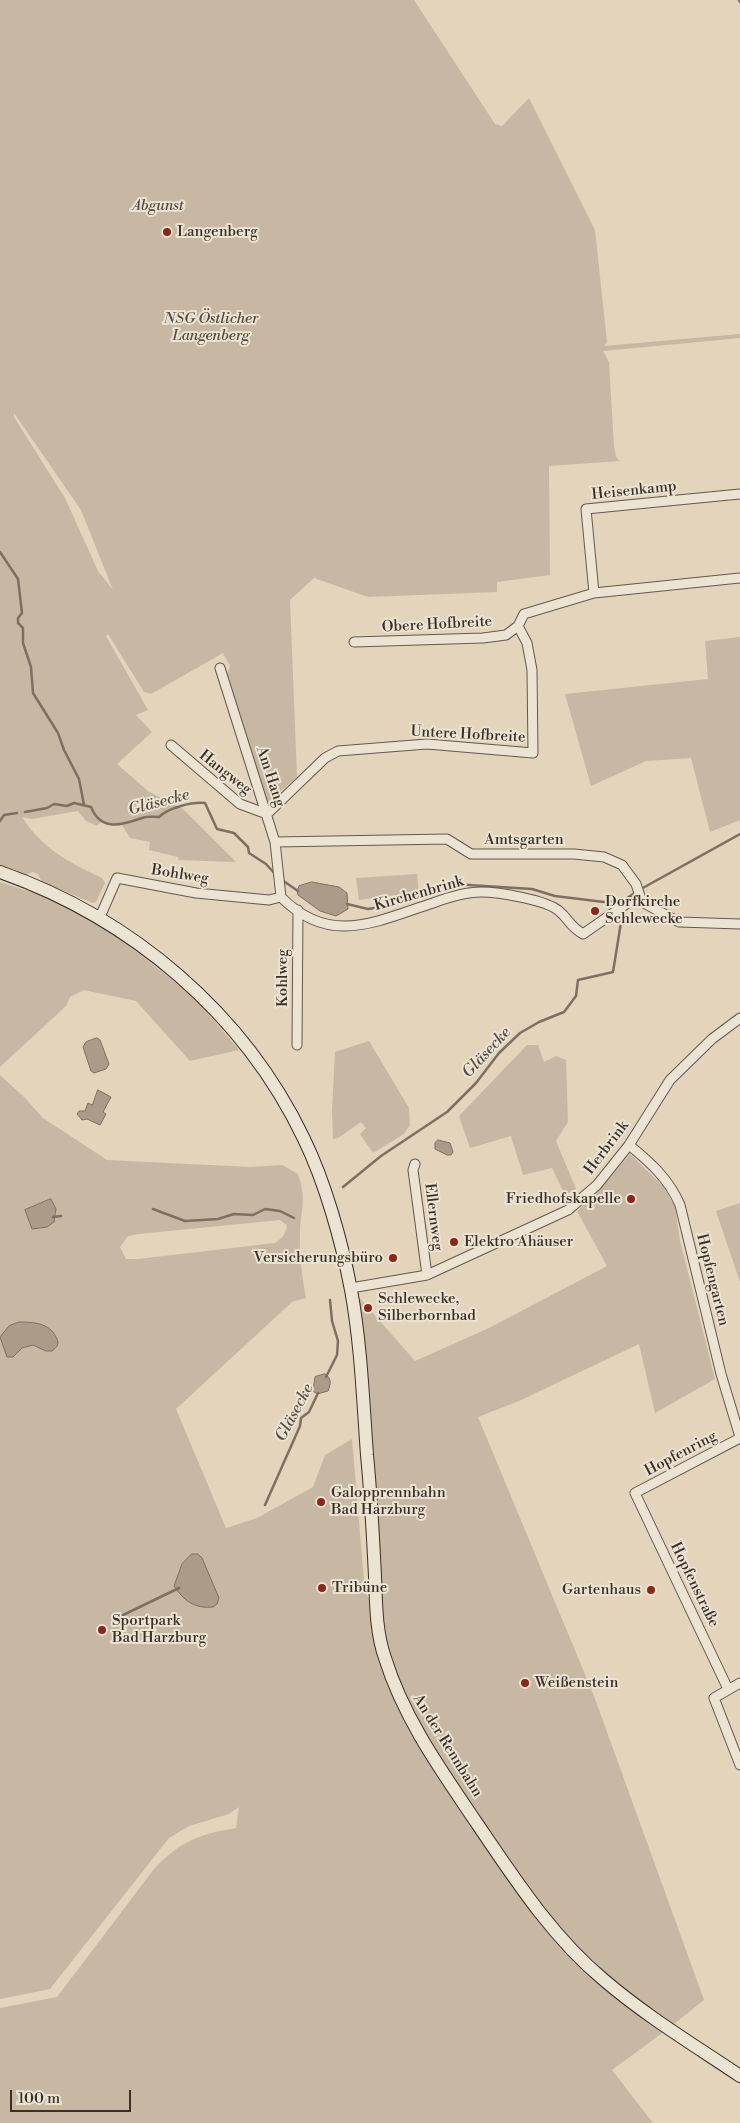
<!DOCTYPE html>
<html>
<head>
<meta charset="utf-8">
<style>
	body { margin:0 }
	#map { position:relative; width:740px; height:2123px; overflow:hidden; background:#e3d4bc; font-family:"Libre Bodoni",serif }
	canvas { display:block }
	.scale { position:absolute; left:10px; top:2090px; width:121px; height:22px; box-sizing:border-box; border:2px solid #3b2f26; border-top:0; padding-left:6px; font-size:15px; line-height:18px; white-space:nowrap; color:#3b2f26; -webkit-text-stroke:4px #ede3d3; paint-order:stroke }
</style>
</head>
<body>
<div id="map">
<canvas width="740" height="2123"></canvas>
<div class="scale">100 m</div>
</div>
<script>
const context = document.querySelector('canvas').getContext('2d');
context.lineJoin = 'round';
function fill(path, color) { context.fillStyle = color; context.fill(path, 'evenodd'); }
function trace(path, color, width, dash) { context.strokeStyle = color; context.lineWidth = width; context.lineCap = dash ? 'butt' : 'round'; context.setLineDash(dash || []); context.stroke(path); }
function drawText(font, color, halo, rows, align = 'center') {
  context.font = font + ' "Libre Bodoni",serif'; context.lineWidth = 4; context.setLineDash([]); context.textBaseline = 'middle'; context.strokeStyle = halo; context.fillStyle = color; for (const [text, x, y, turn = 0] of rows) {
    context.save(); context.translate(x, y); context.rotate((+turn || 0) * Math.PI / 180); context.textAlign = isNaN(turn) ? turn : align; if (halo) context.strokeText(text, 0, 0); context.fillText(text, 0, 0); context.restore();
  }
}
fill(new Path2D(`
	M0,0H414L495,124L502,126L529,98L595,230L607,342L604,346L740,334V338L603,351L609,362L614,447L616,457L620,461L549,466L550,575L497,582V592L368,597L314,578L290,600L297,777L266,804L226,677L230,666L223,653L151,694L144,692L108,634L106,636L148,710L136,715L152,732L117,764L148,791L183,809L236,862L179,860L178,857L149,850L150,842L130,838L122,825L101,822L97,826L86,821L78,811L32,819L22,817C43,849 68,862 102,878L105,883L96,902L93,903L42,882L38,874L33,872L25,875L0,866ZM14,413L81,510L113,590L98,571L65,498L14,417Z
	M740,637V820L710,832L691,758L646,761L591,786L565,694L708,679L705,641Z
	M417,874L419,894L396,895L359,900L356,878Z
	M0,882L49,898L100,923L194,997L239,1050L190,1061L136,1001L84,990L70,997L66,1006L0,1067Z
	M369,1041L409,1108L410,1125L404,1134L373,1153L360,1134L366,1128L361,1122L338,1138L333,1139L332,1110L335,1052Z
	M527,1045H538L544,1062L556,1056L566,1060L568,1122L556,1141L576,1189L565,1195L552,1168L523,1175L511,1136L470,1148L459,1116Z
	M0,1075L25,1098L43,1118L107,1160L251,1167L282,1165L298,1174C307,1200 301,1207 300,1232C299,1255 302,1276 306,1298L292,1302L176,1409L226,1528L257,1518L313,1487L325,1455L352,1439L365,1592L376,1610L351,1288L415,1361L489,1328L607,1266L577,1211L595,1195L630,1154L663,1186L675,1207L680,1241L715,1379L655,1413L639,1344L519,1401L478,1417L594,1696L704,2000L669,2028L612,2070L653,2123H0V2008L57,1997L154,1869C180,1841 200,1834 236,1828L239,1807L229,1814L189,1826L169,1838L50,1989L0,1999ZM280,1220L287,1225C286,1234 282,1238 275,1243L138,1259H126L120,1247L128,1236L139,1234Z
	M740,1203V1282L716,1211Z`), '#c6b8a2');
const water = new Path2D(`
	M312,882L339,887L347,893L348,909L336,916L320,911L298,895L297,891L299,886Z
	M97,1038L100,1040L109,1064L106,1069L94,1073L91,1071L83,1047L86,1042Z
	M98,1090L111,1097L103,1112L106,1114L100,1125L87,1119L82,1120L77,1114L79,1111H85L88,1103L92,1105Z
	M438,1140L450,1143L453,1152L451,1155H447L435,1149V1143Z
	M51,1199L56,1209L54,1222L47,1227L32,1229L25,1210Z
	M19,1322C34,1322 49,1323 56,1337C60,1344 57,1347 52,1351H46L33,1345L22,1348L13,1357H7L0,1337L9,1326Z
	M325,1374C332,1379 331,1383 328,1391L317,1394L313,1391L315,1377Z
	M192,1554H198L202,1558L219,1598L217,1604L213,1607C195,1609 184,1601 174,1586L182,1564Z`);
fill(water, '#aa9c89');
trace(water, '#7e7061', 1);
trace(new Path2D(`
	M739,0L740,2
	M0,552L18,579L22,613L18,618V623L23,628V643L31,667L33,693L58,733L64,750L79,779L84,805
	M25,812L47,808L54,804L67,806L74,803L91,807C101,832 122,825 142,818C147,816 153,817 159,817C168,808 191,802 205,803L217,829L234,833L248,847L249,853L266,864L276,875
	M0,821L4,815L17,813
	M282,880L298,891
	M641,889L740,834
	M396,902L426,890L453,884L532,889L555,896L604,902L623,901L636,892
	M347,904L368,909L387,906
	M343,1187L381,1156L447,1112L476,1083L499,1053L520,1033L539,1022L564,1012L576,996L578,980L613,972L623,910
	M153,1209L185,1221L218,1219L234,1214L253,1215L265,1209L280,1211L294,1218
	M53,1217L61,1216
	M326,1377L337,1355L338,1341L332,1321L330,1300
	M265,1505L300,1426L301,1418L309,1412L318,1393
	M119,1617L179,1588`), '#7e7061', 2.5);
const minor = new Path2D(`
	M594,593L586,509L740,494
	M354,642L483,638L506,635L518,626L524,614L594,593L740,578
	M220,668L275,842L281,897C330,947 377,921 433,903C449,897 465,892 481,892C498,892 547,900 559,911C570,920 568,925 583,934L629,902H642L679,922L740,924
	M171,745L240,804L267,814L325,758L338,751L427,744L533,753L532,670L527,643L518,626
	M275,842L447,839L471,854H574L604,857L622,865L636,884L642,902
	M100,917L117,878L196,893L269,900L281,897
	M297,1045L298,910
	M629,1145C650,1162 669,1179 680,1205L721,1374L740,1437
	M415,1164L413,1170L427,1275
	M351,1288L427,1275L568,1210L597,1185L629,1145L670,1080L712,1039L740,1018
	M740,1683L714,1698L740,1765
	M728,1689L635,1493L740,1438`);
const secondary = new Path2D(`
	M0,872C131,918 244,1013 304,1139C325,1182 342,1242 351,1290C361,1344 363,1400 367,1455C371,1495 373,1536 375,1576C376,1603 376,1633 385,1658C404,1719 441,1770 476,1822C514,1878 552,1937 604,1980C646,2016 694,2045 740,2076`);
trace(minor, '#65584c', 11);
trace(secondary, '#3b2f26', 14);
trace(minor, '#ede3d3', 9);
trace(secondary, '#ede3d3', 12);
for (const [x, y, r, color] of [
	[167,232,5,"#8f2418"],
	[595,911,5,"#8f2418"],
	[631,1199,5,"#8f2418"],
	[454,1242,5,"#8f2418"],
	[393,1258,5,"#8f2418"],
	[368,1308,5,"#8f2418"],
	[321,1502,5,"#8f2418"],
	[322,1588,5,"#8f2418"],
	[651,1590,5,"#8f2418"],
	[102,1630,5,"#8f2418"],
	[525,1683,5,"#8f2418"]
]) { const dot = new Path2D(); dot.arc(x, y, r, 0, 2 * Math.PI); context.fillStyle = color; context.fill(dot); trace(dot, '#ede3d3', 2); }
drawText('italic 15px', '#574a3f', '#ede3d3', [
	["Abgunst",158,206],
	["NSG Östlicher",211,319],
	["Langenberg",211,336]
]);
drawText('15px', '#3b2f26', '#ede3d3', [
	["Langenberg",177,232],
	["Dorfkirche",605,902],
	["Schlewecke",605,919],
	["Friedhofskapelle",621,1199,"right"],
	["Elektro Ahäuser",464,1242],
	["Versicherungsbüro",383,1258,"right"],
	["Schlewecke,",378,1299],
	["Silberbornbad",378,1316],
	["Galopprennbahn",331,1493],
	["Bad Harzburg",331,1510],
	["Tribüne",332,1588],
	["Gartenhaus",641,1590,"right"],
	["Sportpark",112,1621],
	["Bad Harzburg",112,1638],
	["Weißenstein",535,1683]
], 'left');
drawText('15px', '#3b2f26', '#ede3d3', [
	["Heisenkamp",634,491,-6],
	["Obere Hofbreite",437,625,-3],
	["Untere Hofbreite",468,735,3],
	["Hangweg",225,773,38],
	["Am Hang",270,777,72],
	["Amtsgarten",524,840],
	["Bohlweg",180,875,9],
	["Kirchenbrink",419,894,-16],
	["Kohlweg",283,978,-90],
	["Herbrink",607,1148,-53],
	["Ellernweg",433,1217,83],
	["Hopfengarten",712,1280,76],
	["Hopfenring",681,1454,-28],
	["Hopfenstraße",694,1585,64],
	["An der Rennbahn",447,1746,58]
]);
drawText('italic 16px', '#574a3f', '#ede3d3', [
	["Gläsecke",159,803,-15],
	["Gläsecke",487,1053,-47],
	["Gläsecke",295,1413,-62]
]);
</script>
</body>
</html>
